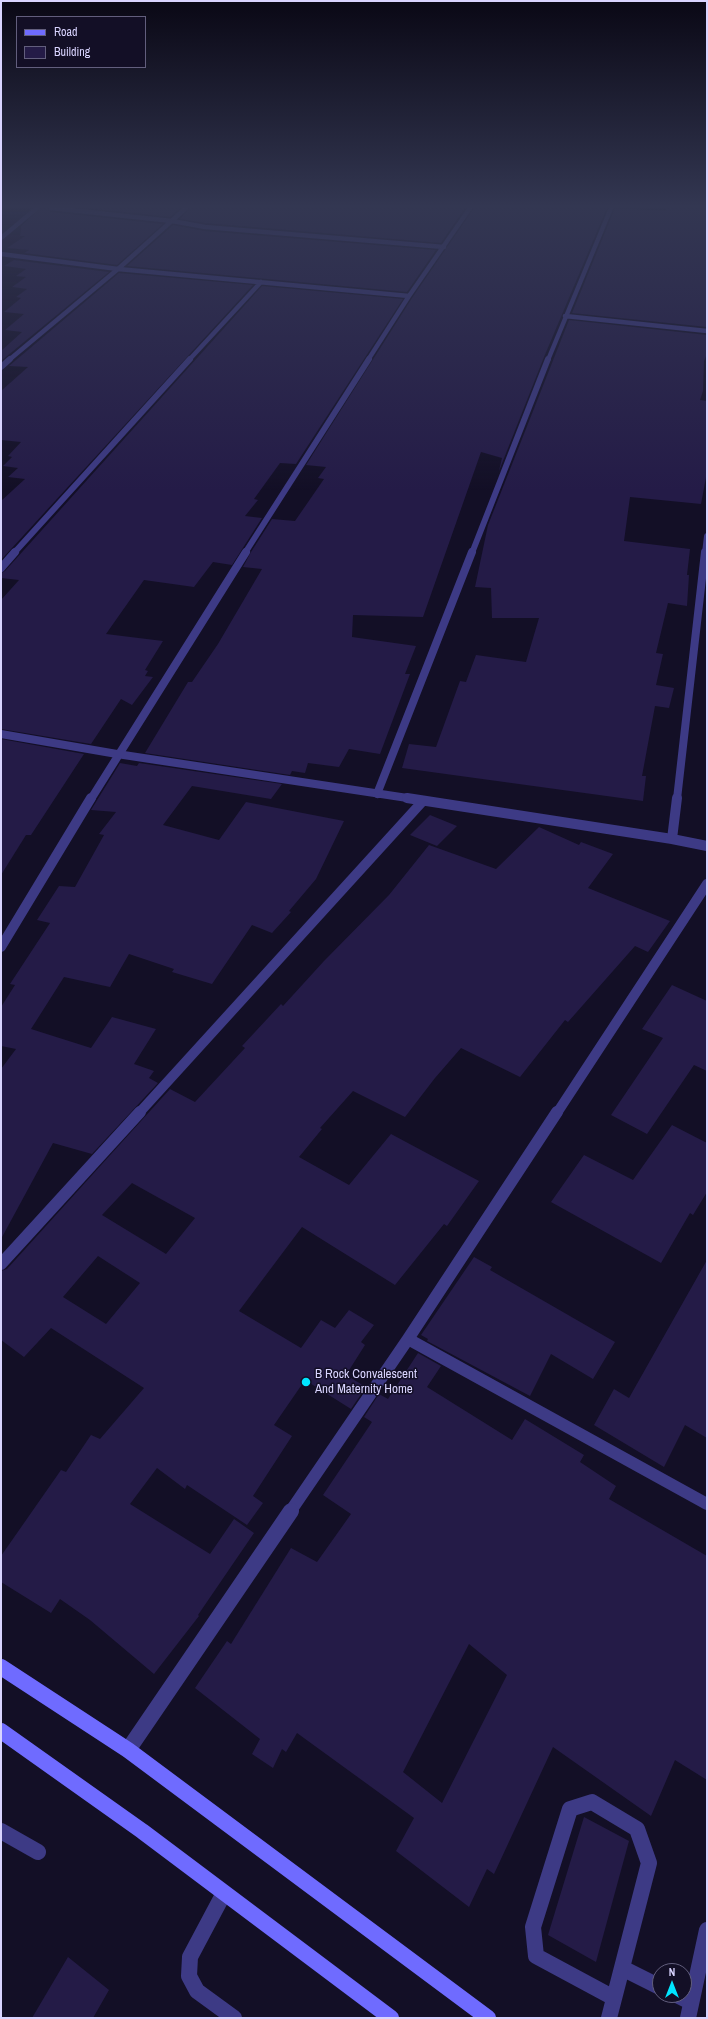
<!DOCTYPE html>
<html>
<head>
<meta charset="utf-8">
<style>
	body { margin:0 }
	#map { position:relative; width:708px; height:2019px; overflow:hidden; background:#130f26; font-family:"Archivo Narrow",sans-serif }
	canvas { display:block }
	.frame { position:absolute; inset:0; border:2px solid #d9d4ff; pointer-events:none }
	.legend { position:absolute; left:16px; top:16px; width:130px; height:52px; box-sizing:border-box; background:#130f26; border:1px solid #625e7d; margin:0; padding:5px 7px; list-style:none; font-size:12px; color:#d9d4ff }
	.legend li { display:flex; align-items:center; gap:8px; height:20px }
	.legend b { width:20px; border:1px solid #625e7d }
	.north { position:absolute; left:652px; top:1963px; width:40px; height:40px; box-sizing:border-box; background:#130f26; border:1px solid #625e7d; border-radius:50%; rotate:0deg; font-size:11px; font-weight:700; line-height:16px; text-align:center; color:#d9d4ff }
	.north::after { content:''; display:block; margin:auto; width:14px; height:18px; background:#00e5ff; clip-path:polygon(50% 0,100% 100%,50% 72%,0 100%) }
</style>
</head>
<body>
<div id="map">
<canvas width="708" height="2019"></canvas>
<div class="frame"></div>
<ul class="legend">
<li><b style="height:5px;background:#6f6bff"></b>Road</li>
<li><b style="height:11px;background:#241b47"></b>Building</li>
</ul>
<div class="north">N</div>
</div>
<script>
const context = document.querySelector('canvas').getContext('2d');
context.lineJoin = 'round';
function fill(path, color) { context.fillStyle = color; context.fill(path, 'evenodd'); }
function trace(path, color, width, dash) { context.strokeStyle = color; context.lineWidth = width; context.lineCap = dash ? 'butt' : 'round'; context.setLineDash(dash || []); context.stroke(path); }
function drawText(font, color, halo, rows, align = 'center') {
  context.font = font + ' "Archivo Narrow",sans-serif'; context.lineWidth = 3; context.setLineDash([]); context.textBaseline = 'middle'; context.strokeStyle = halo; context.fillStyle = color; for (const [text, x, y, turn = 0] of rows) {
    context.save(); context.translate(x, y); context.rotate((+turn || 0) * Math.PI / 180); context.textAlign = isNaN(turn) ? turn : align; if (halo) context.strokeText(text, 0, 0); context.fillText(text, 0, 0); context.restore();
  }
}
fill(new Path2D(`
	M41,208H47L51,212L163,224L117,265L24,253L29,250L7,248L25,236H20L21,226Z
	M86,208H180L170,217Z
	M190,208H465L441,243L205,223L180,219Z
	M474,208H607L544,357L499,471L502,458L481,452L423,617L353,615L352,637L416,646L405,674H410L380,754L349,749L339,767L308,763L305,773L292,771L290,775L145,753L188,682H192L218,644L262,569L243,567L251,552L272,519L295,521L324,479L318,478L326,467L306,465L412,298Z
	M615,208L666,211V208H707V327L572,313Z
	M173,225L205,231L436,250L407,292L127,266Z
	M14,260L109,272L1,361V351L22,332L5,330L24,314L4,312L21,298L16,297L27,289L12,287L26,277L16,276L26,269L4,266Z
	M119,273L253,285L1,560V501L25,479L8,477L18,468L3,466L12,457L8,456L21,442L1,440V391L28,367L9,366Z
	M262,286L403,299L296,464L280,463L254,499L258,500L245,516L262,518L232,565L213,562L194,587L144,580L106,634L163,641L145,670L148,671L145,676L153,677L132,705L121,699L91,744L1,729V600L19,580L1,578V573L5,571Z
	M569,320L707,335V354L704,361L703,391L700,400L707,401V472L701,504L630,497L624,541L690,549L687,575H689L687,606L668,603L656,653L663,654L656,685L674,688L669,708L655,706L642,776H646L643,801L402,768L409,744L436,747L460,681L466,682L476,655L526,662L539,618H492L491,588L475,587L488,525Z
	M1,739L84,754L31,835H26L1,875Z
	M120,763L137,766L139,763L282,784L271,799L192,786L163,825L219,840L246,802L344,821L316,879L289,911L291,912L272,933L252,925L212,984L172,972L174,969L129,954L110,987L64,977L31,1029L91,1048L112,1017L156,1029L134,1064L154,1071L149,1078L158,1083L92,1154L53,1143L1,1239V1069L16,1049L1,1046V1007L15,985L10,984L50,923L37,920L59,886L75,887L104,835L99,834L116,812L91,810Z
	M430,815L457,826L437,846L410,835Z
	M539,827L579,845L581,842L613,854L588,888L670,921L648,952L635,946L568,1022L565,1020L520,1077L461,1048L435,1078L405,1117L353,1091L320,1128L322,1129L299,1157L349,1185L391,1134L479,1181L447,1226L444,1224L395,1285L302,1227L239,1311L301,1348L321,1320L335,1328L349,1310L374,1325L361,1342L365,1345L346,1375L366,1387L351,1409L305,1380L274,1425L292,1436L253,1496L263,1503L247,1525L187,1485L185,1489L157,1468L130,1504L210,1554L234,1519L254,1533L198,1615L199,1616L154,1674L90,1620L60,1599L51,1613L1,1582V1556L61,1470L66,1472L91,1435L100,1439L144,1388L51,1328L24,1357L1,1340V1271L7,1269L170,1089L195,1102L245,1048L242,1046L281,1004L283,1006L324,961L389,895L429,845L496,869ZM132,1183L195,1218L166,1254L102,1215ZM98,1256L140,1283L106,1324L63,1297Z
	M672,985L707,1001V1071L694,1065L647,1134L611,1115L663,1038L642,1029Z
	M672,1125L707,1143V1192L693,1215L690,1213L661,1263L551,1202L584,1155L633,1180Z
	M474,1257L492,1267L490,1270L615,1342L593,1379L551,1354L530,1396L427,1341L428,1339L421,1335Z
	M707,1260V1438L685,1425L664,1467L594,1425L614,1389L629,1398Z
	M418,1353L441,1366L427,1387L512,1440L525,1419L584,1455L580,1462L616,1486L609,1499L707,1556V1780L675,1760L651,1816L553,1747L494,1874L487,1869L469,1907L396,1851L414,1818L297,1733L286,1752L282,1749L273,1768L252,1754L260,1739L195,1688L227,1641L231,1644L291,1548L317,1562L351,1514L323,1495L372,1422L364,1417L379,1394L388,1399ZM469,1644L507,1675L442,1803L403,1772Z
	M584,1817L629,1841L596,1962L548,1935Z
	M68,1957L109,1990L93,2018H32Z`), '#241b47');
trace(new Path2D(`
	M224,1893L190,1957L189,1976L197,1991L234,2018
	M622,1968L660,1987
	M677,1995L691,2002
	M609,2018L649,1863L637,1829L592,1802L570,1809L533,1927L536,1956L614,1998`), '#3d3a85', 16);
trace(new Path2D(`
	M51,208L172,221L205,227L444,247
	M1,238L37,208
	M1,254L118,269L409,296
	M565,316L707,331
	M9,360L118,269L186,208
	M189,360L261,282
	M368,360L409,296L470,208
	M548,360L611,208`), '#3d3a85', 4.5);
trace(new Path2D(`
	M1,367L10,359
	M14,553L190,359
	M245,553L369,359
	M472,553L548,359
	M705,553L707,536`), '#3d3a85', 6);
trace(new Path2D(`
	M1,568L15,552
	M1,734L117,754L414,799
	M377,794L472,552
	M91,799L246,552
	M677,799L705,552`), '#3d3a85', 8);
trace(new Path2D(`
	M407,798L672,839L707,846
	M672,839L677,798
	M1,947L91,798
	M139,1113L422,802
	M557,1113L707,884`), '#3d3a85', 10);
trace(new Path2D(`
	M1,1264L140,1112
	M408,1339L707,1504
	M290,1512L408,1339L557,1112`), '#3d3a85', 12);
trace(new Path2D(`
	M128,1750L291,1511
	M1,1831L38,1852
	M688,2018L707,1930`), '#3d3a85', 16);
trace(new Path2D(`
	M1,1667L128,1750L488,2018
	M1,1731L142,1831L391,2018`), '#6f6bff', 16);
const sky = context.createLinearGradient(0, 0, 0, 491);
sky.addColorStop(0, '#0a0815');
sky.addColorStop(0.42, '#333752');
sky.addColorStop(1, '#33375200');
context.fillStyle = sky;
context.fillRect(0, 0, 708, 491);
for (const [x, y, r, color] of [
	[306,1382,5,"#00e5ff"]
]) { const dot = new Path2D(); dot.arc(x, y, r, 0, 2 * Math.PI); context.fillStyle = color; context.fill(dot); trace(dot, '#130f26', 1.5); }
drawText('13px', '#d9d4ff', '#130f26', [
	["B Rock Convalescent",315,1375],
	["And Maternity Home",315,1390]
], 'left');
</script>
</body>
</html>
